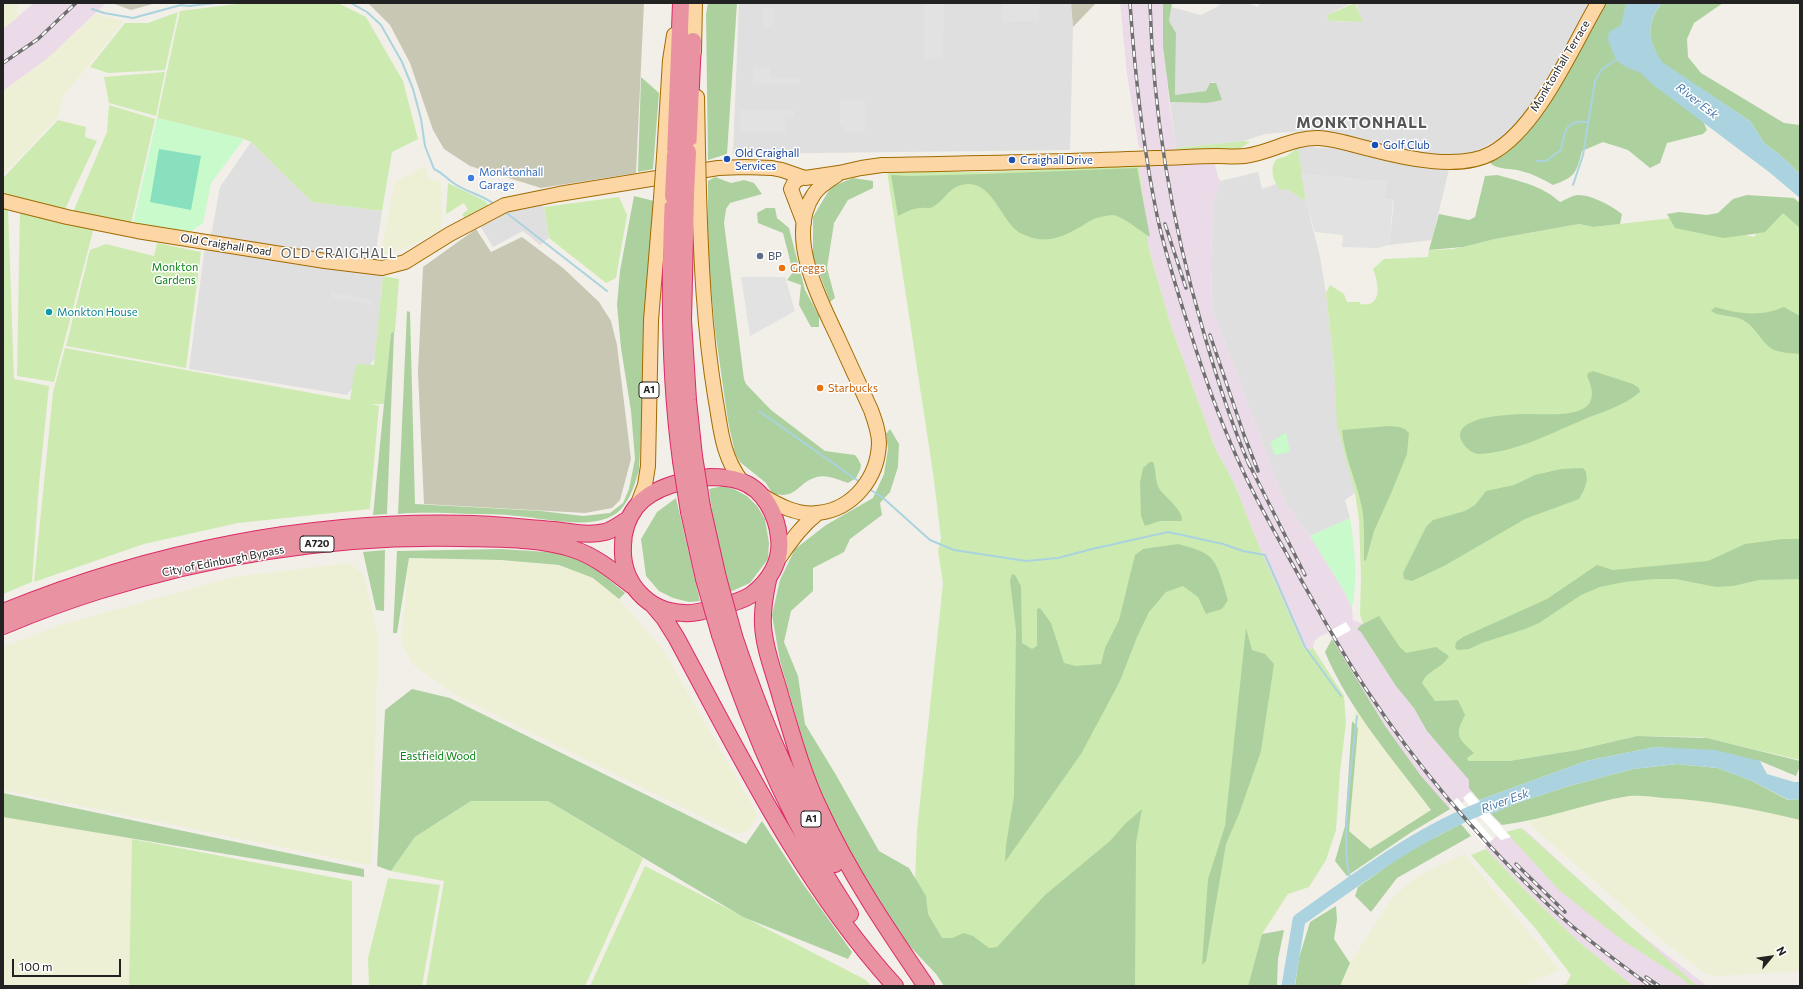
<!DOCTYPE html>
<html>
<head>
<meta charset="utf-8">
<style>
	body { margin:0 }
	#map { position:relative; width:1803px; height:989px; overflow:hidden; background:#f2efe9; font-family:Commissioner,sans-serif }
	canvas { display:block }
	.frame { position:absolute; inset:0; border:4px solid #222; pointer-events:none }
	.north { position:absolute; left:1751px; top:937px; width:40px; height:40px; -webkit-text-stroke:3px #fff; paint-order:stroke; rotate:61deg; font-size:11px; font-weight:700; line-height:16px; text-align:center; color:#222 }
	.north::after { content:''; display:block; margin:auto; width:14px; height:18px; background:#222; clip-path:polygon(50% 0,100% 100%,50% 72%,0 100%) }
	.scale { position:absolute; left:12px; top:959px; width:109px; height:18px; box-sizing:border-box; border:2px solid #222; border-top:0; padding-left:5px; font-size:12px; line-height:14px; white-space:nowrap; color:#222; -webkit-text-stroke:3px #fff; paint-order:stroke }
</style>
</head>
<body>
<div id="map">
<canvas width="1803" height="989"></canvas>
<div class="frame"></div>
<div class="north">N</div>
<div class="scale">100 m</div>
</div>
<script>
const context = document.querySelector('canvas').getContext('2d');
context.lineJoin = 'round';
function fill(path, color) { context.fillStyle = color; context.fill(path, 'evenodd'); }
function trace(path, color, width, dash) { context.strokeStyle = color; context.lineWidth = width; context.lineCap = dash ? 'butt' : 'round'; context.setLineDash(dash || []); context.stroke(path); }
function drawText(font, color, halo, rows, align = 'center') {
  context.font = font + ' Commissioner,sans-serif'; context.lineWidth = 3; context.setLineDash([]); context.textBaseline = 'middle'; context.strokeStyle = halo; context.fillStyle = color; for (const [text, x, y, turn = 0] of rows) {
    context.save(); context.translate(x, y); context.rotate((+turn || 0) * Math.PI / 180); context.textAlign = isNaN(turn) ? turn : align; if (halo) context.strokeText(text, 0, 0); context.fillText(text, 0, 0); context.restore();
  }
}
fill(new Path2D(`
	M739,3H1071L1073,27L1070,150L733,154Z
	M1220,3H1248L1258,7L1260,3H1352L1327,15L1329,21L1362,22L1356,3H1589L1542,90L1517,123L1501,138L1476,151L1459,154L1442,155L1393,149L1358,138L1316,132V130L1265,134L1244,141L1176,148L1170,102L1207,103L1216,83L1212,82L1206,91L1175,96L1176,33L1169,21L1171,7L1201,15L1219,6Z
	M251,142L312,202L382,211L373,272L383,276L375,358L347,395L189,369L205,246L212,231L220,187Z
	M1308,147L1347,149L1449,169L1432,240L1389,245L1394,201L1384,198L1387,182L1301,174L1298,148Z
	M1258,172L1262,189L1276,184L1279,188L1286,189L1306,201L1320,257L1326,293L1334,366L1355,493L1345,500L1350,518L1310,536L1285,503L1212,308L1211,260L1213,201L1221,181Z
	M543,203L549,238L540,245L523,231L493,247L479,224L497,214L518,208Z`), '#e0dfdf');
fill(new Path2D(`
	M34,3H106L47,59L3,91V29Z
	M1120,3H1163L1164,48L1169,101L1176,148L1173,151L1214,160L1218,177L1221,181L1213,201L1211,260L1212,308L1285,503L1310,536L1344,591L1352,608L1353,620L1363,624L1475,789L1464,798L1465,800L1462,803L1458,798L1450,804V809L1435,818L1431,810L1355,708L1331,665L1325,652L1332,640L1328,633L1318,637L1314,642L1313,648L1305,650L1261,551L1234,483L1215,448L1172,329L1149,250L1139,165L1145,164L1143,148H1139L1127,74Z
	M1515,830H1525L1631,927L1707,986H1633L1579,942L1528,893L1486,849L1485,846L1497,836L1501,840L1510,837Z`), '#ebdbe8');
fill(new Path2D(`
	M112,3H156L131,10Z
	M368,3H644L636,173L541,188L470,166L444,149L433,130L410,63L390,25Z
	M1071,3H1096L1073,27Z
	M476,229L491,252L522,237L563,268L599,302L611,321L617,345L631,459L620,500L612,508L585,513L424,504L418,372L423,267Z`), '#c7c7b4');
fill(new Path2D(`
	M3,3H18L17,18L3,29Z
	M96,14L124,21L88,66L63,96L58,117L3,175V91L47,59Z
	M425,166L429,179L441,182L442,229L411,246L380,256L395,182Z
	M409,558L501,560L559,565L593,578L619,599L664,651L758,815L748,831L736,834L459,697L413,665L401,643Z
	M349,563L364,574L378,636L372,862L368,865L3,790V647L60,625L233,577Z
	M1355,708L1431,810L1370,849L1349,830L1358,728L1352,721Z
	M1631,796L1694,799L1764,811L1800,820V971L1718,976L1706,974L1662,940L1527,822L1590,804Z
	M3,815L132,839L129,986H3Z
	M1464,854L1560,970L1523,986H1340L1350,963L1393,897L1418,876Z`), '#eef0d5');
fill(new Path2D(`
	M245,3H338L366,17L403,81L418,139L392,152L382,211L312,202L251,142L244,139L157,118L180,11Z
	M1355,3L1363,22L1329,21L1327,15Z
	M178,12L165,70L108,73L90,67L125,23H148Z
	M165,72L156,116L109,103L104,77Z
	M109,105L155,119L131,224L73,212L107,132Z
	M58,120L86,127L85,137L97,141L65,209L3,194V178Z
	M1244,141L1250,142L1238,150L1220,149L1177,153L1173,151L1176,148Z
	M1298,148L1306,201L1286,189L1280,190C1274,183 1269,168 1276,160C1279,157 1284,158 1288,155C1291,153 1294,150 1298,148Z
	M1139,165L1149,250L1172,329L1215,448L1234,483L1261,551L1305,650L1313,648L1344,696L1346,723L1340,772L1336,830L1326,860L1309,887L1288,894L1262,934L1248,986H1027L929,937L915,882L917,830L943,583L938,551L941,538L933,473L887,171L986,172Z
	M448,183L485,201L490,207L466,221L462,214L468,210L464,203L446,214Z
	M619,197L627,215L616,278L606,283L549,238L544,207Z
	M1797,203H1800V760L1702,737L1637,736L1577,750L1509,761H1467L1363,624L1360,614L1361,578L1359,520L1355,493L1337,425L1334,366L1326,293L1330,285L1344,294L1347,302H1360V304C1384,308 1378,282 1373,269L1384,259L1428,257L1429,250L1454,249L1495,239L1579,224L1593,227L1672,218L1754,237L1771,214Z
	M3,209L8,210L14,379L49,386L39,484L32,582L3,594Z
	M20,209L94,227L54,382L17,376Z
	M157,243L201,252L186,368L66,346L90,250L106,244L154,256Z
	M383,276L399,279L395,332L391,333L384,404H372L379,406L370,509L238,523L144,544L34,582L53,392L65,348L350,400L356,364L374,365Z
	M471,801H548L643,858L585,986H426L444,881L391,871L415,837Z
	M1521,828L1695,984L1703,986H1691L1681,978L1622,940L1559,890L1506,832Z
	M132,839L352,881V986H129Z
	M1486,849L1528,893L1579,942L1633,986H1559L1566,984L1571,975L1535,928L1471,855Z
	M645,866L866,980L871,986H590Z
	M388,878L440,885L422,986H369L368,958Z`), '#cdebb0');
fill(new Path2D(`
	M708,3H737L727,154L708,160L706,14Z
	M1163,3H1172L1169,21L1176,33L1175,95L1206,91L1210,83H1216L1222,100L1207,103L1170,102L1163,46Z
	M1606,3H1634L1627,25L1699,112L1707,130L1703,134L1667,143L1660,163L1650,168L1628,150L1603,142L1582,151C1576,174 1575,177 1553,185C1543,179 1533,174 1521,171C1511,168 1500,170 1491,164L1490,161L1493,158C1524,154 1589,33 1606,3Z
	M1662,3H1723L1694,23L1687,39L1688,57L1701,73L1784,123L1800,125V174L1779,154L1765,144L1750,121L1662,63C1648,41 1645,24 1662,3Z
	M641,77L659,93L653,169L638,172Z
	M1137,168L1150,237C1140,231 1124,217 1113,215C1110,215 1105,216 1101,217C1094,218 1088,222 1082,226C1060,238 1047,245 1022,234C1003,226 994,183 968,184C947,185 945,203 930,208C928,209 924,207 921,208C913,208 906,212 898,216L891,175L910,176L985,174Z
	M1497,175C1519,181 1543,186 1560,202C1565,200 1573,195 1578,195C1592,195 1612,206 1622,214L1620,224L1593,227L1579,224L1495,239L1463,247L1429,250L1439,214L1469,220L1475,217L1485,176Z
	M715,177L731,183L744,180L754,183L762,194L730,203L726,209L724,223L744,379L746,384L771,410L825,451L855,455L858,459L861,465L860,470L856,478L848,483C839,480 827,474 817,477C797,482 797,501 772,493L766,483L740,462L735,453L728,421L715,330L708,255V181Z
	M853,178L873,181V188L848,200L834,223L827,268L835,298L830,302L813,256V217L831,187Z
	M1747,195L1794,198L1800,203V228L1783,213L1765,232L1753,234L1723,238L1675,228L1667,214L1679,212L1707,215L1718,213L1733,199Z
	M634,196L654,201L639,470C634,487 628,509 610,517C584,529 544,518 517,516C500,514 484,514 468,514C445,513 421,512 398,514L407,311L410,312L415,504L541,511L583,516L610,513L623,503L629,489L635,459L631,411L621,348L617,305L620,271Z
	M766,208H775L777,218L789,228L805,290L819,316V327H811L799,305L801,285L787,280L793,272L783,233L758,223L757,213Z
	M1715,307C1739,314 1761,317 1784,307L1800,316V354C1792,353 1779,353 1772,349C1760,341 1755,325 1741,319C1731,315 1720,317 1711,311Z
	M394,332L387,514L373,515L391,333Z
	M1593,371L1633,384L1639,388L1640,392C1624,406 1604,411 1585,419C1551,433 1517,452 1479,454C1471,454 1461,444 1460,436C1460,429 1465,425 1470,423C1486,415 1507,415 1524,414C1551,413 1609,423 1587,376L1588,373Z
	M1389,426C1397,427 1403,426 1409,433L1407,454L1392,491L1374,531L1366,560L1364,561C1364,546 1365,523 1362,508C1357,482 1344,456 1342,430Z
	M890,429L899,444L898,467L890,492L880,503L882,515L850,539L844,552L813,568V591L791,611L784,642L798,676L805,724L836,775L879,851L909,868L926,896L928,914L942,938H952L964,933L973,936L989,948L997,947L1045,895L1110,841L1125,824L1142,809L1136,843L1135,986H944L936,974L901,937L866,879L833,822L809,762L780,661L772,615L780,580L795,549L826,525L873,498L884,474L888,449L886,434Z
	M1150,462H1153C1157,471 1154,481 1160,490C1166,497 1184,512 1182,521H1160L1145,526L1141,516L1140,483L1143,468Z
	M1583,468L1586,472L1587,480L1584,490L1579,499L1525,519L1444,566L1412,581L1404,579L1403,573L1426,527L1433,520L1465,511L1475,505L1486,491L1514,485L1535,475L1561,469Z
	M723,486L734,489L747,496L757,506L765,519L769,543L768,559L750,583L730,592L714,527L709,489Z
	M676,498L700,601L689,602L673,598L659,591L646,576L641,539L657,512Z
	M1783,539H1800L1799,579L1759,580L1733,586L1716,587L1676,579H1654L1624,582L1600,587L1581,595L1539,623L1525,629L1482,643L1469,649L1457,650L1455,647L1456,642L1463,637L1547,599L1597,565L1613,570L1708,561L1745,544Z
	M1178,544C1188,547 1201,549 1210,557C1219,565 1224,588 1228,600L1222,609L1206,614L1198,597L1183,586L1166,592L1149,612L1137,637L1120,681L1081,754L1005,862L1006,845L1014,796L1016,630L1010,581L1012,574L1015,575L1021,586L1022,643L1032,649L1037,646V609L1040,608L1051,623L1064,663L1076,666L1101,664L1105,648L1119,620L1135,555L1143,549Z
	M501,549L562,553L593,566L625,593L619,599L593,578L559,565L501,560L409,558L397,633H393L397,551Z
	M385,550L384,611L376,610L363,552Z
	M1379,616L1399,646L1406,653L1436,647L1449,656C1442,669 1427,670 1422,683L1435,701L1458,700L1465,715C1454,736 1458,738 1474,753L1467,758L1468,761H1509L1577,750L1637,736L1707,738L1800,761V766L1796,776L1760,761L1679,749L1655,747L1586,761L1479,800L1469,788V780L1427,731L1414,708L1396,686L1361,632L1357,629L1361,625Z
	M1246,628L1252,650L1265,654L1274,664L1261,751L1239,814L1226,844L1206,961L1202,965L1208,879L1225,826Z
	M1332,639L1385,726L1421,776L1450,809L1410,833L1347,876L1335,861L1345,826L1352,721L1358,728L1349,831L1370,849L1431,810C1393,759 1349,710 1325,652Z
	M412,689L450,698L746,844L762,821L801,881L852,952L848,959L743,917L548,801H471L415,837L391,871L377,866L385,710Z
	M1677,764L1718,768L1752,781L1788,800L1800,799V820C1755,809 1709,800 1663,798C1652,797 1640,795 1629,796C1586,803 1545,820 1502,825L1491,814L1517,803L1569,786L1633,769Z
	M3,793L364,869V877L3,817Z
	M1461,824L1471,836L1397,878L1371,912L1355,896L1358,887L1407,852Z
	M1336,906L1337,920L1334,939L1350,963L1340,986H1295L1299,958L1310,922Z
	M1284,930L1278,959L1277,986H1248L1262,934Z`), '#add19e');
fill(new Path2D(`
	M157,118L244,139L211,183L203,223L190,232L133,224Z
	M1286,432L1290,452L1275,455L1270,443Z
	M1350,518C1355,548 1358,579 1352,608L1344,591L1310,536Z`), '#c8facc');
fill(new Path2D(`
	M159,149L201,156L191,210L150,202Z`), '#88e0be');
fill(new Path2D(`
	M924,3H944L943,59H924Z
	M1002,3H1039V21L1002,22Z
	M763,8H774V27H763Z
	M753,67H770L771,78H800V84L753,85Z
	M840,100H865V132H844V126H840Z
	M740,110H794V117H785L786,133H740Z
	M1301,174L1387,182L1384,198L1393,201L1389,245L1377,248L1342,247L1343,235L1315,232L1306,201Z
	M741,277H785L795,311L750,336Z
	M331,292L372,299L371,305L330,298Z`), '#e2e2e2');
fill(new Path2D(`
	M1626,3H1662C1645,23 1648,41 1662,62L1750,121L1765,144L1779,154L1800,174V198L1769,172L1652,84L1641,73L1626,67L1616,60L1608,40L1609,32L1621,25Z
	M1655,747L1715,750L1760,761L1767,774L1794,782H1800V799L1789,800L1752,781L1718,768L1677,764L1633,769L1569,786L1517,803L1491,814L1479,800L1586,761Z`), '#aad3df');
fill(new Path2D(`
	M1346,622L1351,630L1333,640L1328,632Z
	M1470,792L1506,832L1511,837L1501,840L1463,798Z
	M1457,798L1493,839L1485,846L1450,805Z`), '#fff');
trace(new Path2D(`
	M351,3L367,12L381,25L402,62L413,89L421,119L425,146L434,169C443,173 445,177 452,182C465,192 481,194 494,204
	M92,9L104,13L133,18L181,5L189,6L216,3
	M1537,161H1546L1561,150C1565,131 1564,120 1588,122
	M1573,185L1583,155L1595,81L1602,69L1616,60
	M504,211L607,291
	M759,411L861,483
	M869,489L882,497L930,540L954,550L1026,561L1058,558L1092,549L1168,532L1223,544L1243,551L1265,555L1305,647L1341,696
	M1352,883C1338,853 1353,753 1357,716`), '#aad3df', 2);
trace(new Path2D(`
	M1288,986L1299,920C1363,875 1426,826 1501,801`), '#aad3df', 13);
const major = new Path2D(`
	M694,52L695,3
	M697,97L698,150
	M664,157L670,60L674,35
	M801,178L795,181L791,189L804,223
	M699,192C701,260 704,328 715,396C721,428 721,454 742,482
	M3,201L67,217L137,231L325,261L382,268L405,262L450,234L505,205L559,194L718,168L745,167L772,168L782,170L805,178L839,173L861,168L882,165C974,163 1065,162 1156,158C1176,158 1196,156 1217,156C1226,156 1235,157 1245,156C1270,153 1293,137 1319,138C1336,139 1353,145 1370,149C1404,158 1460,171 1492,153C1538,128 1572,47 1598,3
	M761,495C778,505 798,516 818,513C854,509 878,477 879,443C879,432 875,421 871,410C860,386 849,362 838,338C820,299 785,236 814,194C819,186 829,180 837,175
	M637,506L645,485L648,466L651,320L661,198
	M777,561C790,543 800,527 818,513`);
const highway = new Path2D(`
	M688,152L693,41
	M675,155L681,3
	M686,194L683,320L688,400L694,456
	M673,196C669,285 669,373 681,461
	M710,477C720,477 731,478 740,481C764,489 777,515 779,538C782,561 769,582 751,595C740,602 726,605 714,608C704,611 694,614 684,613C647,612 621,582 623,546C623,531 627,519 636,507C653,486 685,480 710,477Z
	M702,507L718,578
	M689,512L704,579
	M768,580C765,594 762,609 763,625C764,649 775,675 781,698C792,735 803,775 820,810C849,873 887,929 926,986
	M653,605L664,618L676,637C741,757 802,884 895,986
	M3,612C152,551 312,519 474,524C500,525 527,528 554,530C570,532 588,536 605,532C613,530 620,524 627,520
	M3,626C34,613 66,601 98,591C216,554 339,535 462,538C499,539 538,538 573,549C595,556 613,571 631,585
	M720,635C752,733 793,827 850,914
	M734,636C750,684 768,732 790,778C803,808 820,836 835,864`);
trace(major, '#a06b00', 16);
trace(highway, '#dc2a67', 18);
trace(major, '#fcd6a4', 14);
trace(highway, '#e892a2', 16);
const rail = new Path2D(`
	M1130,3C1135,76 1143,149 1158,220C1167,258 1178,294 1190,331C1205,379 1222,426 1243,471C1260,508 1281,543 1300,578C1322,616 1343,655 1368,692C1417,766 1475,834 1538,895C1572,929 1611,957 1650,986
	M1150,3C1153,114 1172,224 1203,330C1216,376 1231,423 1250,467
	M3,63L38,39L76,3
	M1165,224L1186,288
	M1210,335L1244,435L1258,471
	M1248,462L1305,575
	M1516,864L1565,912
	M1646,977L1659,986`);
trace(rail, '#707070', 3.5);
trace(rail, '#fff', 2, [6]);
const majorBridge = new Path2D(`
	M698,150L699,192
	M661,198L664,157`);
const highwayBridge = new Path2D(`
	M686,194L688,152
	M673,196L675,155
	M694,456L702,507
	M681,461L689,512
	M718,578L734,636
	M704,579L720,635`);
trace(majorBridge, '#a06b00', 16, []);
trace(highwayBridge, '#dc2a67', 18, []);
trace(majorBridge, '#fcd6a4', 14);
trace(highwayBridge, '#e892a2', 16);
for (const [x, y, r, color] of [
	[1375,145,4,"#1a4fb4"],
	[727,159,4,"#1a4fb4"],
	[1012,160,4,"#1a4fb4"],
	[471,178,4,"#3f7fe0"],
	[760,256,4,"#5c6f8a"],
	[782,268,4,"#e8710a"],
	[49,312,4,"#0f9aa8"],
	[820,388,4,"#e8710a"]
]) { const dot = new Path2D(); dot.arc(x, y, r, 0, 2 * Math.PI); context.fillStyle = color; context.fill(dot); trace(dot, '#fff', 1.5); }
for (const [x, y, w] of [
	[649,390,20],
	[317,544,34],
	[811,819,20]
]) { const box = new Path2D(); box.roundRect(x - w / 2, y - 8, w, 16, 3); context.fillStyle = '#fff'; context.fill(box); trace(box, '#222', 1); }
drawText('bold 10px', '#222', null, [
	["A1",649,390],
	["A720",317,544],
	["A1",811,819]
]);
drawText('11px', '#222', '#fff', [
	["Monktonhall Terrace",1560,66,-59],
	["Old Craighall Road",226,245,9],
	["City of Edinburgh Bypass",223,561,-11]
]);
drawText('11px', '#164399', '#fff', [
	["Golf Club",1383,145],
	["Old Craighall",735,153],
	["Services",735,166],
	["Craighall Drive",1020,160]
], 'left');
drawText('11px', '#366cbe', '#fff', [
	["Monktonhall",479,172],
	["Garage",479,185]
], 'left');
drawText('11px', '#4e5e75', '#fff', [
	["BP",768,256]
], 'left');
drawText('11px', '#0c8416', '#fff', [
	["Monkton",175,267],
	["Gardens",175,280],
	["Eastfield Wood",438,756]
]);
drawText('11px', '#c56008', '#fff', [
	["Greggs",790,268],
	["Starbucks",828,388]
], 'left');
drawText('11px', '#0d838f', '#fff', [
	["Monkton House",57,312]
], 'left');
drawText('italic 12px', '#4a7aab', '#fff', [
	["River Esk",1697,101,38],
	["River Esk",1505,801,-20]
]);
context.letterSpacing = '1px';
drawText('13px', '#555', '#fff', [
	["OLD CRAIGHALL",339,254]
]);
context.letterSpacing = '0px';
context.letterSpacing = '1px';
drawText('bold 15px', '#555', '#fff', [
	["MONKTONHALL",1362,123]
]);
context.letterSpacing = '0px';
</script>
</body>
</html>
